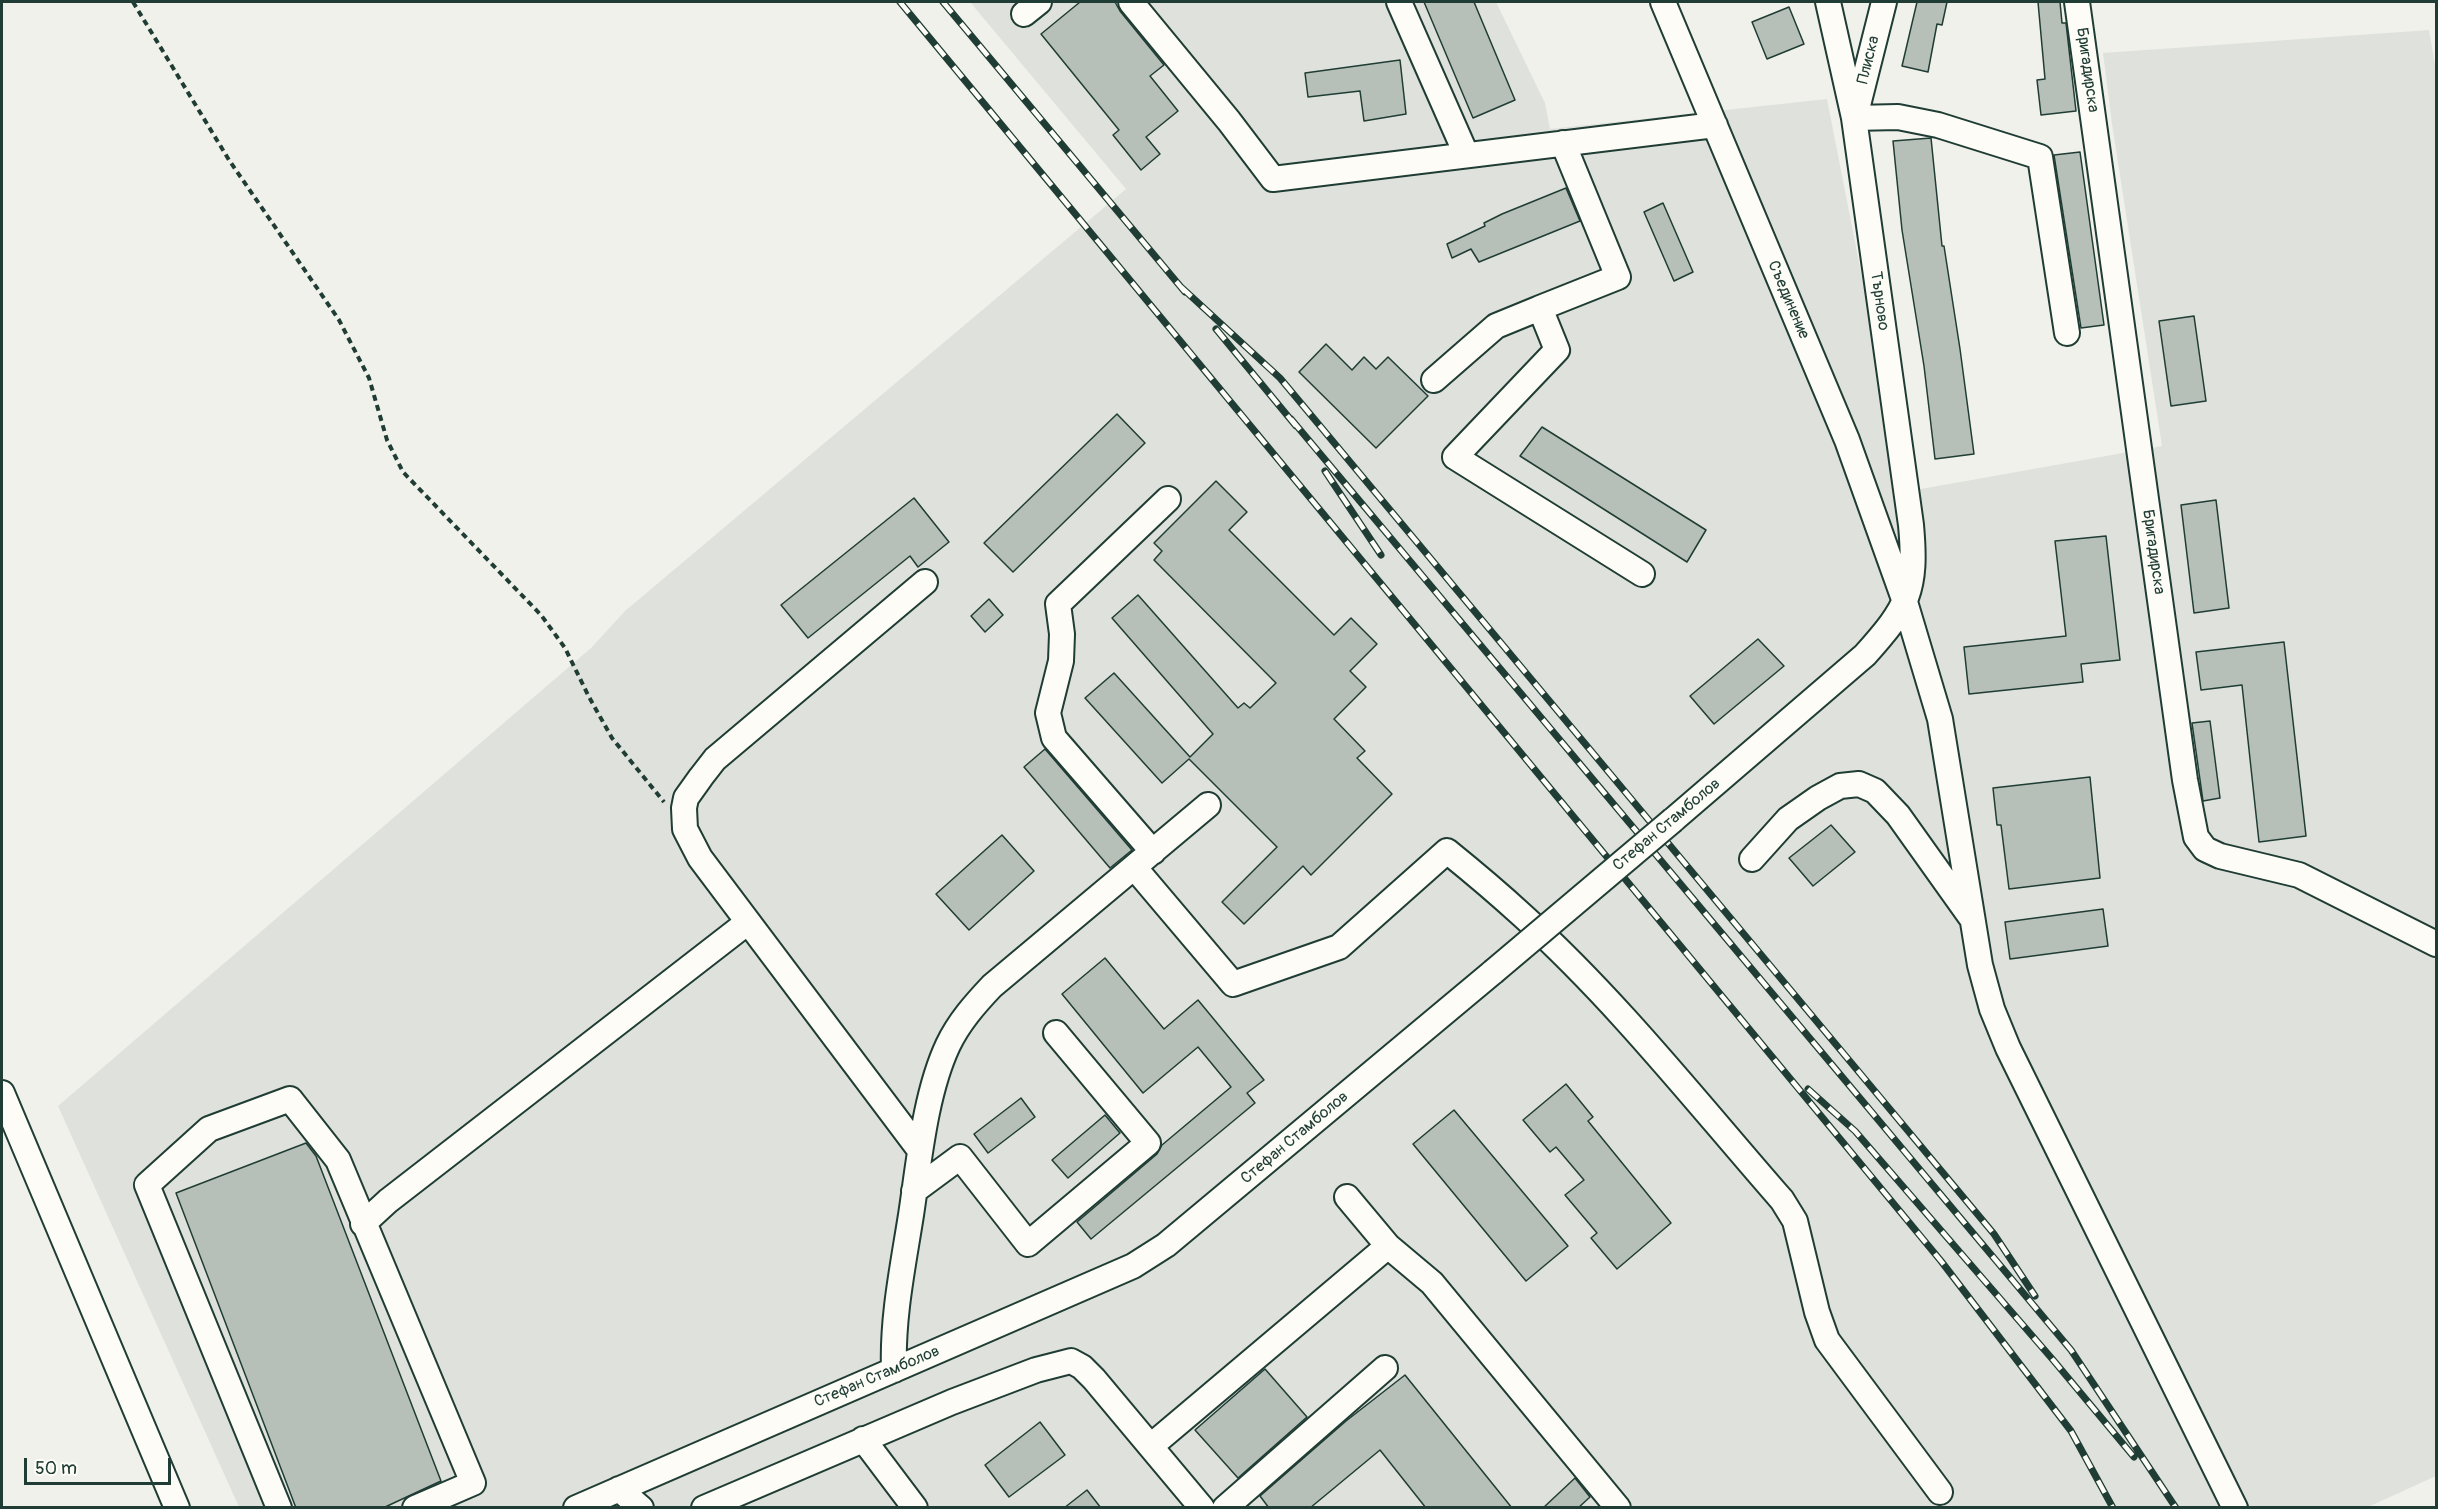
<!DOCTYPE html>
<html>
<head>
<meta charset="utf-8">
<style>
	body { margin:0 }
	#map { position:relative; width:2438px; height:1509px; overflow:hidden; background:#f0f1eb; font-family:Pangolin,sans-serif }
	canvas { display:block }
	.frame { position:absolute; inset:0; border:3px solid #1f3d34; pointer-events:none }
	.scale { position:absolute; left:24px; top:1458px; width:147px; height:27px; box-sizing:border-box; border:3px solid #1f3d34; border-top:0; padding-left:8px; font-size:18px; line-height:21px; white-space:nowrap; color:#1f3d34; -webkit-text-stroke:4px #fdfcf7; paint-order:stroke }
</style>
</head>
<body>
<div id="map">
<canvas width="2438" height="1509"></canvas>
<div class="frame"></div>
<div class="scale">50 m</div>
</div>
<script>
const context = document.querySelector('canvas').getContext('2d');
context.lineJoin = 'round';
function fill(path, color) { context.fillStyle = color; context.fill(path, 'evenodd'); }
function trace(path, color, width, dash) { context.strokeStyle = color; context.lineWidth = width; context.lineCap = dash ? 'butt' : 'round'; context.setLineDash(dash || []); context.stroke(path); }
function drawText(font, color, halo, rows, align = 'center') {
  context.font = font + ' Pangolin,sans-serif'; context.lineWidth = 5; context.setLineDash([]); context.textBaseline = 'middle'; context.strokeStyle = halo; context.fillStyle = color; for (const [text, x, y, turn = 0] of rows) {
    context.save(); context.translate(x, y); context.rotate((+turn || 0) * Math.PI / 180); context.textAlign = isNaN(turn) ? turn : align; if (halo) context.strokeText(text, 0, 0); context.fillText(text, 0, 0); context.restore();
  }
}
fill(new Path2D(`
	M970,2H1496L1545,103L1550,129L1827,99L1904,492L2162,446L2112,124L2103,53L2429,30L2436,71V1476L2368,1507H239L58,1106L591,648L625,611L1126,189Z`), '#dfe2dc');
const building = new Path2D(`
	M1080,2H1115L1120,11L1164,65L1150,76L1178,111L1146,137L1160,154L1141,170L1113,135L1119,130L1041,34Z
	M1424,2H1474L1515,100L1473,118Z
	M1917,2H1947L1942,25L1937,24L1928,72L1902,66Z
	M2038,2H2060L2062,23H2066L2076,111L2041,115L2037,80L2045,79Z
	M1789,7L1804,44L1767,59L1752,22Z
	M1400,60L1406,114L1364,121L1360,91L1308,97L1305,73Z
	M1931,138L1942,246H1944L1960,349L1974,454L1935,459L1924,366L1902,230L1893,141Z
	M2080,152L2104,325L2081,328L2054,155Z
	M1566,188L1580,221L1479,262L1471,249L1452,258L1447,244L1485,226L1484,223L1502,214Z
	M1663,203L1693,272L1674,281L1644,212Z
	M2194,316L2206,401L2171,406L2159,321Z
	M1326,344L1352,370L1364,357L1376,369L1388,357L1428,396L1376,448L1299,372Z
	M1117,414L1145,443L1013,572L984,543Z
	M1542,427L1706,530L1687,562L1520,456Z
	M1216,481L1247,512L1229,530L1334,635L1351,618L1377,644L1350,671L1366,687L1334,719L1365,751L1357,758L1392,794L1311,875L1303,866L1244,924L1222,902L1277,847L1189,759L1162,783L1085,698L1114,673L1190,757L1213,734L1112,618L1138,595L1238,708L1244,703L1250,708L1276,683L1154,560L1162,551L1154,543Z
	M914,498L949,542L918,567L910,556L808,638L781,605Z
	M2216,500L2229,608L2194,613L2181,505Z
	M2106,536L2120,660L2081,664L2083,682L1969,694L1964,647L2066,636L2055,541Z
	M989,599L1003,615L985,632L971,616Z
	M1758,639L1784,666L1714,724L1690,696Z
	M2284,642L2306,836L2259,842L2242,685L2201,690L2196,652Z
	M2210,721L2220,798L2203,801L2192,723Z
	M1045,749L1132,850L1110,868L1024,767Z
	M2090,777L2100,878L2009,889L2001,825H1997L1993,788Z
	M1831,825L1855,852L1813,886L1789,858Z
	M1002,835L1034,871L969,930L936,894Z
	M2103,909L2108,946L2010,959L2005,922Z
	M1105,958L1164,1029L1198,1000L1264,1080L1247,1093L1255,1103L1091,1239L1077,1222L1157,1154L1162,1145L1231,1087L1198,1047L1143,1093L1062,994Z
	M1566,1084L1593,1117L1588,1121L1671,1223L1617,1269L1591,1238L1597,1233L1565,1195L1584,1180L1556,1147L1550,1152L1523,1120Z
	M1021,1098L1035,1117L988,1153L974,1134Z
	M1454,1110L1568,1246L1526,1281L1413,1144Z
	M1105,1115L1120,1133L1068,1178L1052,1160Z
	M306,1143L316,1156L441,1481L383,1508H296L176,1193Z
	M1265,1369L1307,1417L1238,1478L1195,1430Z
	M1405,1375L1512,1508H1426L1380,1450L1310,1508H1269L1260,1496L1346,1421Z
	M1040,1422L1065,1455L1009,1497L985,1465Z
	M1575,1478L1590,1497L1578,1508H1543Z
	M1087,1490L1101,1508H1064Z`);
fill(building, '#b6bfb8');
trace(building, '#1f3d34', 1.5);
const minor = new Path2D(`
	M1131,2L1229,121L1273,179L1715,125
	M1399,2L1466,154
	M1663,2L1847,440L1905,602L1940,719L1980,965L1992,1009L2008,1048L2235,1508
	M2077,2L2185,780L2196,837L2205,849L2220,856L2299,875L2436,944
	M1024,14L1039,2
	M1856,113L1884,2
	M1854,118L1898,117L1938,125L2040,157L2067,333
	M1563,143L1618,277L1540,308L1557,350L1455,457L1642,574
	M1434,380L1496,326L1540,308
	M1673,820L1865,655C1908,607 1917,591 1911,525L1854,118L1828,2
	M1153,852L1054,738L1048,713L1061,661L1062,634L1058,604L1168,499
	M1752,859L1788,819L1818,798L1840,786L1859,784L1875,791L1898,815L1970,916
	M1134,867L1233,984L1339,947L1447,851C1473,872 1499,894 1523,916C1618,1002 1698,1104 1782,1200L1795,1221L1817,1312L1827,1340L1940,1492
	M2,1093L177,1508
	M919,1149L700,858L685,829L684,808L686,798L701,777L715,759L925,582
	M914,1191L960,1157L1028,1244L1148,1143L1056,1033
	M1347,1197L1388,1246L1432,1283L1618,1508
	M363,1224L388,1201L748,922
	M894,1370C892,1318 903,1266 911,1215C919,1162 925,1094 948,1045C959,1022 975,1004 992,986L1208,805
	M863,1439L915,1508
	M1151,1446L1388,1246
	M619,1489L641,1508
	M279,1508L147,1185L209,1129L290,1099L338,1160L473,1483L415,1508
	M576,1508L1133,1266L1166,1245L1493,972
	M704,1508L952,1402L1036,1370L1071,1361L1082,1367L1094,1379L1202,1508
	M1225,1508L1385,1368`);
trace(minor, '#1f3d34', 28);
trace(new Path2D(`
	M133,2L229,160L339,320L369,378L387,440L403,472L541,615L565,648L589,697L612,738L664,802`), '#1f3d34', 4, [6, 4.5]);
trace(minor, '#fdfcf7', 24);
const rail = new Path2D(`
	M900,2L1941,1261L2071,1431L2113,1508
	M943,2L1185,292
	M1181,287L1280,378L1994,1234L2035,1296
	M1216,329L1296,426
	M1291,419L2071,1350L2176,1508
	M1325,471L1381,555
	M1808,1089L1855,1131L2054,1361L2134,1457`);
trace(rail, '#1f3d34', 7);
trace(rail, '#fdfcf7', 4.5, [14]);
const minorBridge = new Path2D(`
	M1493,972L1673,820`);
trace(minorBridge, '#1f3d34', 28, []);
trace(minorBridge, '#fdfcf7', 24);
drawText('16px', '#1f3d34', '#fdfcf7', [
	["Плиска",1869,60,-76],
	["Бригадирска",2087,70,82],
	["Съединение",1788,300,67],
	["Търново",1879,301,82],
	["Бригадирска",2153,552,82],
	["Стефан Стамболов",1667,825,-40],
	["Стефан Стамболов",1295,1138,-40],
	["Стефан Стамболов",877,1377,-23]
]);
</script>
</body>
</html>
